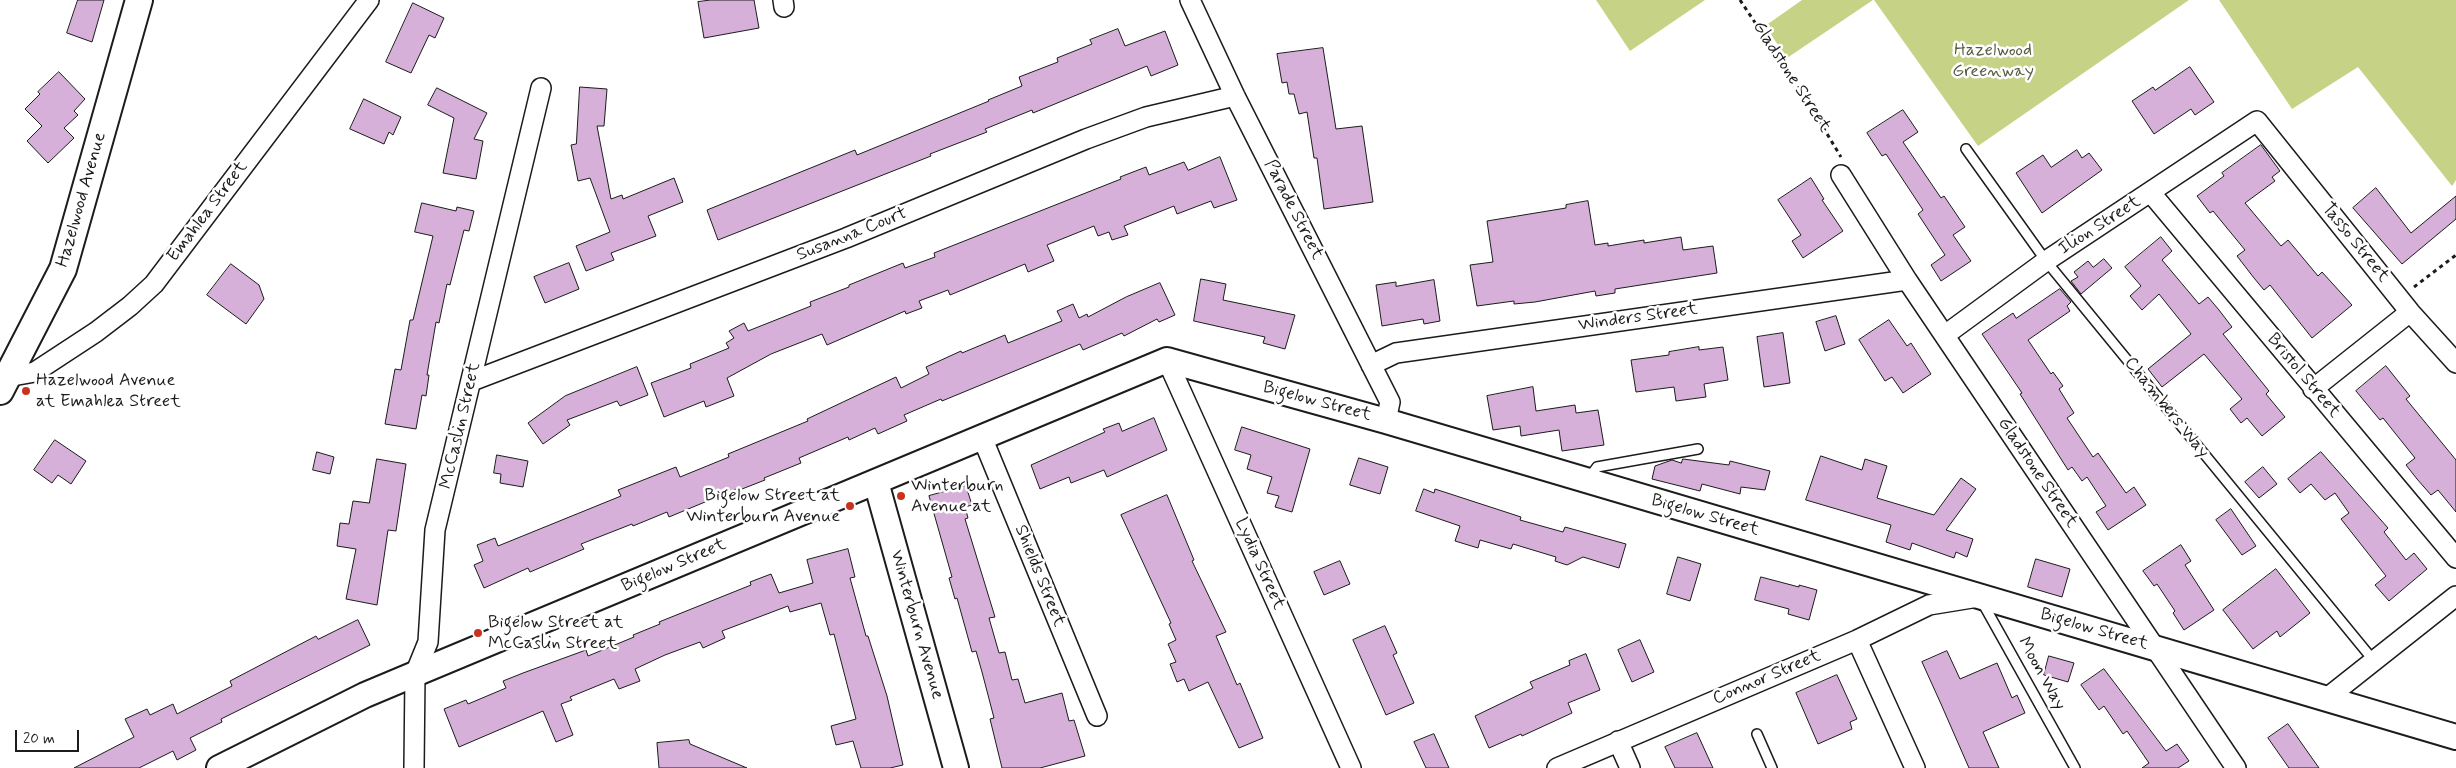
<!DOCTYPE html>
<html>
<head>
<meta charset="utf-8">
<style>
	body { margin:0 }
	#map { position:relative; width:2456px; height:768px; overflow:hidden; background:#fff; font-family:Mynerve,sans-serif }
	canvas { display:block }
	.scale { position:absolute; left:15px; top:730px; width:64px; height:22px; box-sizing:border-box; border:2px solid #1c1c1c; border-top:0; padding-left:6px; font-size:15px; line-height:18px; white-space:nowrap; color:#1c1c1c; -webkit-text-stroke:4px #fff; paint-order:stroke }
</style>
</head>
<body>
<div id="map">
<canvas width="2456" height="768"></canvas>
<div class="scale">20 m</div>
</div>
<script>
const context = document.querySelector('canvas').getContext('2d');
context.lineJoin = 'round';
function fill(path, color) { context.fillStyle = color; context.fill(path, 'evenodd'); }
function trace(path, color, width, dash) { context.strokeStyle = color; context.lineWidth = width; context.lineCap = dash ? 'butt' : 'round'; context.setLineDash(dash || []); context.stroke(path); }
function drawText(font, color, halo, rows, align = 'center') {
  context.font = font + ' Mynerve,sans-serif'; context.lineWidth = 5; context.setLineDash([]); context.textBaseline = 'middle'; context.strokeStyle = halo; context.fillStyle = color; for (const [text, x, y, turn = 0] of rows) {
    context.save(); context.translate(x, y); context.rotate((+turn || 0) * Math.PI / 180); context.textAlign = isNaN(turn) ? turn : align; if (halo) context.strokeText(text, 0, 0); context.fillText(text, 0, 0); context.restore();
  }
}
fill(new Path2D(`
	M1596,0H1705L1630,51Z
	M1802,0H1873L1787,58L1765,26Z
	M1874,0H2189L1978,146Z
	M2219,0H2456V180L2452,186L2358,67L2292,109Z`), '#c6d387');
const building = new Path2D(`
	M78,0H104L92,42L67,33Z
	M711,0H754L759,28L704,38L698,2Z
	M413,3L444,18L435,38L429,35L411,73L386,62Z
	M1118,29L1125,46L1165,31L1178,65L1151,76L1147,66L1033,113L1032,110L985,129L987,132L930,154L931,156L718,240L707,210L855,150L857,155L989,101L988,100L1022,86L1019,77L1058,62L1057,58L1092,44L1090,40Z
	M1323,48L1336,129L1362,126L1373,202L1324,209L1317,158H1314L1307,112L1299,114L1294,94H1289L1287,82L1282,83L1277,54Z
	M2190,67L2214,102L2195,115L2191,109L2154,134L2132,101L2153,87L2155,90Z
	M59,72L85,99L74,111L78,115L64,128L74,138L48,163L27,141L42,126L25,109L40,94L38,92Z
	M580,87L607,89L604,126H597L611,199L622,195L623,199L674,178L683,202L648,216L656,236L611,253L614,260L586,271L576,246L610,232L590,178L578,181L571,145L576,144Z
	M437,88L487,113L474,139L483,141L476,179L443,173L454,118L428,105Z
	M364,99L401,117L393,135L389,132L384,144L350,129Z
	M1903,110L1918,132L1903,142L1941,198L1944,196L1965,227L1953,235L1971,261L1941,281L1931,265L1945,255L1918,214L1923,210L1886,154L1882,156L1867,133Z
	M2261,145L2280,171L2272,177L2275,181L2245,203L2281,246L2288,240L2318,276L2322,272L2352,305L2312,338L2270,285L2264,290L2254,278L2237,256L2245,250L2213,211L2210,213L2197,196L2224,176L2222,173Z
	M2077,150L2082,158L2089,153L2102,170L2042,213L2016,173L2043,155L2051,167Z
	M1220,157L1237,200L1214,208L1211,201L1177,214L1174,206L1124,226L1128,235L1112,240L1109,232L1098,236L1094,226L1047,245L1054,261L1028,272L1025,264L950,295L948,290L919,301L922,308L906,314L905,311L827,345L822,334L771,354L727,378L734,396L706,407L704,401L664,417L651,383L691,368L690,364L729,348L726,343L734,338L729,331L744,323L748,331L811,306L810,302L849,287V285L903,263L905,268L935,257L934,253L1121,179L1120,177L1146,167L1149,175L1184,162L1188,170Z
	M1811,178L1824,199L1822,200L1843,231L1803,258L1792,241L1801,235L1778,200Z
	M2376,188L2411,233L2456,196V219L2402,264L2353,208Z
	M1588,201L1595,245L1608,243V246L1644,240V243L1681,237L1683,250L1713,246L1717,273L1615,289V293L1596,296L1595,291L1535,302L1514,304V301L1477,306L1470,265L1493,262L1487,221L1566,208V205Z
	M422,203L456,211L457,207L474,211L469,231L464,230L450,285L447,284L439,323L436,322L427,375H429L426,396L422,395L416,429L385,424L395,369L401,370L410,320H413L433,236L415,232Z
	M2161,237L2172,251L2162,260L2199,304L2208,297L2219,310L2232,327L2223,334L2269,391L2266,394L2285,417L2262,436L2247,418L2241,423L2230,409L2242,399L2204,354L2162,387L2148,369L2191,334L2159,294L2142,310L2130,296L2141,286L2125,267Z
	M2104,259L2112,268L2081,294L2071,281L2078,277L2074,272L2088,261L2093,267Z
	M569,263L579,289L545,303L534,277Z
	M231,264L259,285L264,299L246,324L207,295Z
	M1201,279L1226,284L1223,300L1295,315L1285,349L1263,343L1265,337L1194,321Z
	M1434,280L1440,321L1424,324L1423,319L1382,326L1376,285L1396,282V286Z
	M1160,283L1175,315L1159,322L1157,319L1124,336L1122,333L1083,350L1080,344L942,401L941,399L904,415L907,421L878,434L875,428L849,440L848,437L799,458L801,463L764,478L765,480L742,489L741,487L669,517L667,512L633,526L632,524L581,544L584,549L530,572L528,568L484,588L474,565L483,561L477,545L495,538L498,546L621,496L618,490L666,471L676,467L680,477L729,457L728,454L808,421L807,419L896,377L901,388L929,374L926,367L961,351L962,353L1005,335L1008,343L1062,321L1057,311L1073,304L1079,318L1087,314L1088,317L1126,297Z
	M2060,289L2071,302L2067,306L2070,311L2028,340L2051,374L2053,372L2063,386L2059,389L2074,413L2067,418L2093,457L2098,453L2126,493L2134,487L2146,505L2108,530L2096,512L2106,506L2087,477L2082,481L2072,467L2068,470L2020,394L2022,393L1982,334L2013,313L2016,318Z
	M1836,316L1845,344L1825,351L1816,322Z
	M1889,320L1907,346L1911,343L1931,374L1903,393L1892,377L1885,381L1859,340Z
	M1783,333L1790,383L1764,387L1757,337Z
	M1699,347V350L1723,347L1728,380L1704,384L1706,397L1676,401L1674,387L1636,392L1631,360L1669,355V352Z
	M2386,366L2410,396L2406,399L2456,460V512L2438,490L2431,495L2417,479L2406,465L2415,458L2383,418L2380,420L2356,391Z
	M637,367L648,395L620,406L617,401L567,420L570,425L543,444L528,423L565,396Z
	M1533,387L1536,411L1575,405L1576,413L1598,410L1604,445L1562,451L1559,430L1521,436L1520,426L1493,430L1487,396Z
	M1154,418L1167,450L1107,477L1104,470L1071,483L1069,477L1040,489L1031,465L1105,432L1103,429L1119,423L1122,431Z
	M1242,427L1310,449L1292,512L1275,507L1279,496L1267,493L1272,477L1247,469L1251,455L1235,450Z
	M55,440L86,461L71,484L58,475L52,483L34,470Z
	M317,452L334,457L330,474L313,470Z
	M2321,452L2388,528L2384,532L2406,560L2414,553L2427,569L2389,601L2375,585L2386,576L2341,519L2349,513L2335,493L2325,500L2311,484L2300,493L2288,479Z
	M497,455L528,461L523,487L500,483L501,474L494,473Z
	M1821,456L1862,470L1865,459L1887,466L1877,498L1934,515L1961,478L1976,489L1946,530L1973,539L1967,557L1956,552L1954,558L1912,543L1910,550L1886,542L1891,525L1806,500Z
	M1359,458L1388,467L1380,494L1350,485Z
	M377,459L406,464L396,531L388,530L377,605L346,599L356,549L337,546L340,523L349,524L353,501L369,503Z
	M1683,459L1729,465L1730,461L1770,471L1765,490L1741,487L1740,494L1702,484L1700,491L1652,479L1655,466L1672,460L1681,463Z
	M2263,467L2277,484L2259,498L2245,482Z
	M966,486L972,505L965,507L968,518L965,519L995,617L989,618L999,653L1005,652L1012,680L1018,679L1025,703L1062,693L1069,721L1074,720L1085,756L1040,768H1002L990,719L994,718L982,672L976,651L972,652L957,598L955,599L949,578L952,577L929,496Z
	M1424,489L1434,493L1435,489L1521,517L1520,520L1563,532L1565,527L1626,544L1619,568L1583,557L1567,565L1555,561L1556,557L1513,544L1511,549L1480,540L1478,548L1455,541L1460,526L1416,511Z
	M1167,495L1194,560L1192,561L1226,632L1216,636L1237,685L1240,683L1263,738L1239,748L1208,682L1189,691L1184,679L1177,682L1170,664L1176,662L1168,644L1176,640L1169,624L1171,623L1121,515Z
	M2231,509L2256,546L2242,555L2216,520Z
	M2181,545L2191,561L2185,565L2214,610L2184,630L2173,613L2175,611L2157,584L2154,586L2143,571Z
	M848,549L855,577L850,578L866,636H868L887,696L903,765L890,768H861L853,741L836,745L831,726L856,719L834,634L830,635L821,603L790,612L788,606L722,631L725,638L703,648L700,642L665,655L635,669L640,681L619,689L614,679L570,697L572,700L561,704L573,735L556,742L543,711L459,747L444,709L466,700L468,704L506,688L503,681L523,673L586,650L588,656L634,637L633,635L660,624L659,622L751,585L750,582L771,574L779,593L813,583L807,560Z
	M1678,557L1701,564L1690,601L1667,594Z
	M2036,559L2070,569L2062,597L2028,587Z
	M1340,561L1350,584L1324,595L1314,572Z
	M2276,569L2310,613L2280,637L2277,631L2253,649L2223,610Z
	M1761,577L1799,587V585L1817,590L1809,620L1788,614L1789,609L1755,600Z
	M358,620L370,645L221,719L222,722L190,738L196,750L177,760L173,751L139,768H74L134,737L125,719L147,709L150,715L173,704L177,714L232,686L230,681L316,636L318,639Z
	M1385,626L1397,653L1393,655L1414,703L1386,715L1353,640Z
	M1640,640L1654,672L1632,682L1618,650Z
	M1947,651L1960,679L1997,663L2012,698L2017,695L2025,713L1983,732L1999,768H1969L1941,704L1922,662Z
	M1586,654L1600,690L1568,703L1572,713L1522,736L1521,734L1489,748L1475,716L1533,688L1530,682L1570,665L1569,661Z
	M2049,656L2074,663L2068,682L2044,675Z
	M2104,669L2166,751L2177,744L2189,761L2178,768H2142L2149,763L2127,731L2123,734L2104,706L2099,710L2081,685Z
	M1837,675L1857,719L1850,722L1852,729L1818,744L1796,693Z
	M2288,724L2319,768H2289L2268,738Z
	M1697,733L1713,768H1675L1665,747Z
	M1434,734L1449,768H1426L1414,742Z
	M689,740L690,744L747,768H659L657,743Z`);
fill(building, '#d6b0d8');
trace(building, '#1c1c1c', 1);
const service = new Path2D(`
	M1966,149L2046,261L2374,661
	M1589,478L1597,467L1698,449
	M1981,600L2075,768
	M1757,734L1772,768`);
const minor = new Path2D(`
	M783,0L784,7
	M1190,0L1235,96L1390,402L1386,421
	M1841,175L1907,280L2236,768
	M2151,193L2456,558
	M1945,335L2046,261L2257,121L2410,312L2456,363
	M1167,360L1351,768
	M1371,365L1396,353L1907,280
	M7,377L35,372L96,332L130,306L154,284L369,0
	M472,381L846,238L1086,139L1146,117L1235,96
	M2313,389L2410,312
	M982,437L1097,716
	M1857,640L1915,768
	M2327,698L2456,596
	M1618,741L1630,768
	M414,768L415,674L428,642L435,530L541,88
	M1557,768L1857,640L1929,605L1978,597`);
const tertiary = new Path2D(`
	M876,482L956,768
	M219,768L365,695L415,674L1167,360L1386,421L2456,737`);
const secondary = new Path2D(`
	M0,391L63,269L139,0`);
trace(service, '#1c1c1c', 12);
trace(minor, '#1c1c1c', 22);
trace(tertiary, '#1c1c1c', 28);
trace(secondary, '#1c1c1c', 30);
trace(new Path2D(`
	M1740,0L1806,99L1841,157
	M2414,287L2456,255`), '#1c1c1c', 3, [4, 4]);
trace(service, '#fff', 9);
trace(minor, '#fff', 19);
trace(tertiary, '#fff', 24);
trace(secondary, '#fff', 26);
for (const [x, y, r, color] of [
	[26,391,5,"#c8321e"],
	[901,496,5,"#c8321e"],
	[850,506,5,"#c8321e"],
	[478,633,5,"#c8321e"]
]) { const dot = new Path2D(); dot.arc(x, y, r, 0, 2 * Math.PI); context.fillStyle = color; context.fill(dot); trace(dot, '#fff', 2); }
drawText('18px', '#585c41', '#fff', [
	["Hazelwood",1993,51],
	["Greenway",1993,72]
]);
drawText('18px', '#1c1c1c', '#fff', [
	["Gladstone Street",1791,77,57],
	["Hazelwood Avenue",82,200,-74],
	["Parade Street",1293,210,63],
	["Emahlea Street",208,212,-53],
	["Ilion Street",2100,226,-33],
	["Susanna Court",852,235,-22],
	["Tasso Street",2355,243,51],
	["Winders Street",1638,318,-8],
	["Bristol Street",2303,376,50],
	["Bigelow Street",1317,402,15],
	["Chambers Way",2166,408,51],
	["McCaslin Street",461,426,-77],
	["Gladstone Street",2037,473,56],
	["Bigelow Street",1705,516,16],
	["Lydia Street",1259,564,66],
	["Bigelow Street",674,566,-23],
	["Shields Street",1039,576,68],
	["Winterburn Avenue",916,625,74],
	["Bigelow Street",2094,630,16],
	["Moon Way",2041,674,61],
	["Connor Street",1767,678,-23]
]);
drawText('18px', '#1c1c1c', '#fff', [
	["Hazelwood Avenue",36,381],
	["at Emahlea Street",36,402],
	["Winterburn",911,486],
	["Avenue at",911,507],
	["Bigelow Street at",840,496,"right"],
	["Winterburn Avenue",840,517,"right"],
	["Bigelow Street at",488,623],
	["McCaslin Street",488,644]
], 'left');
</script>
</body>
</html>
